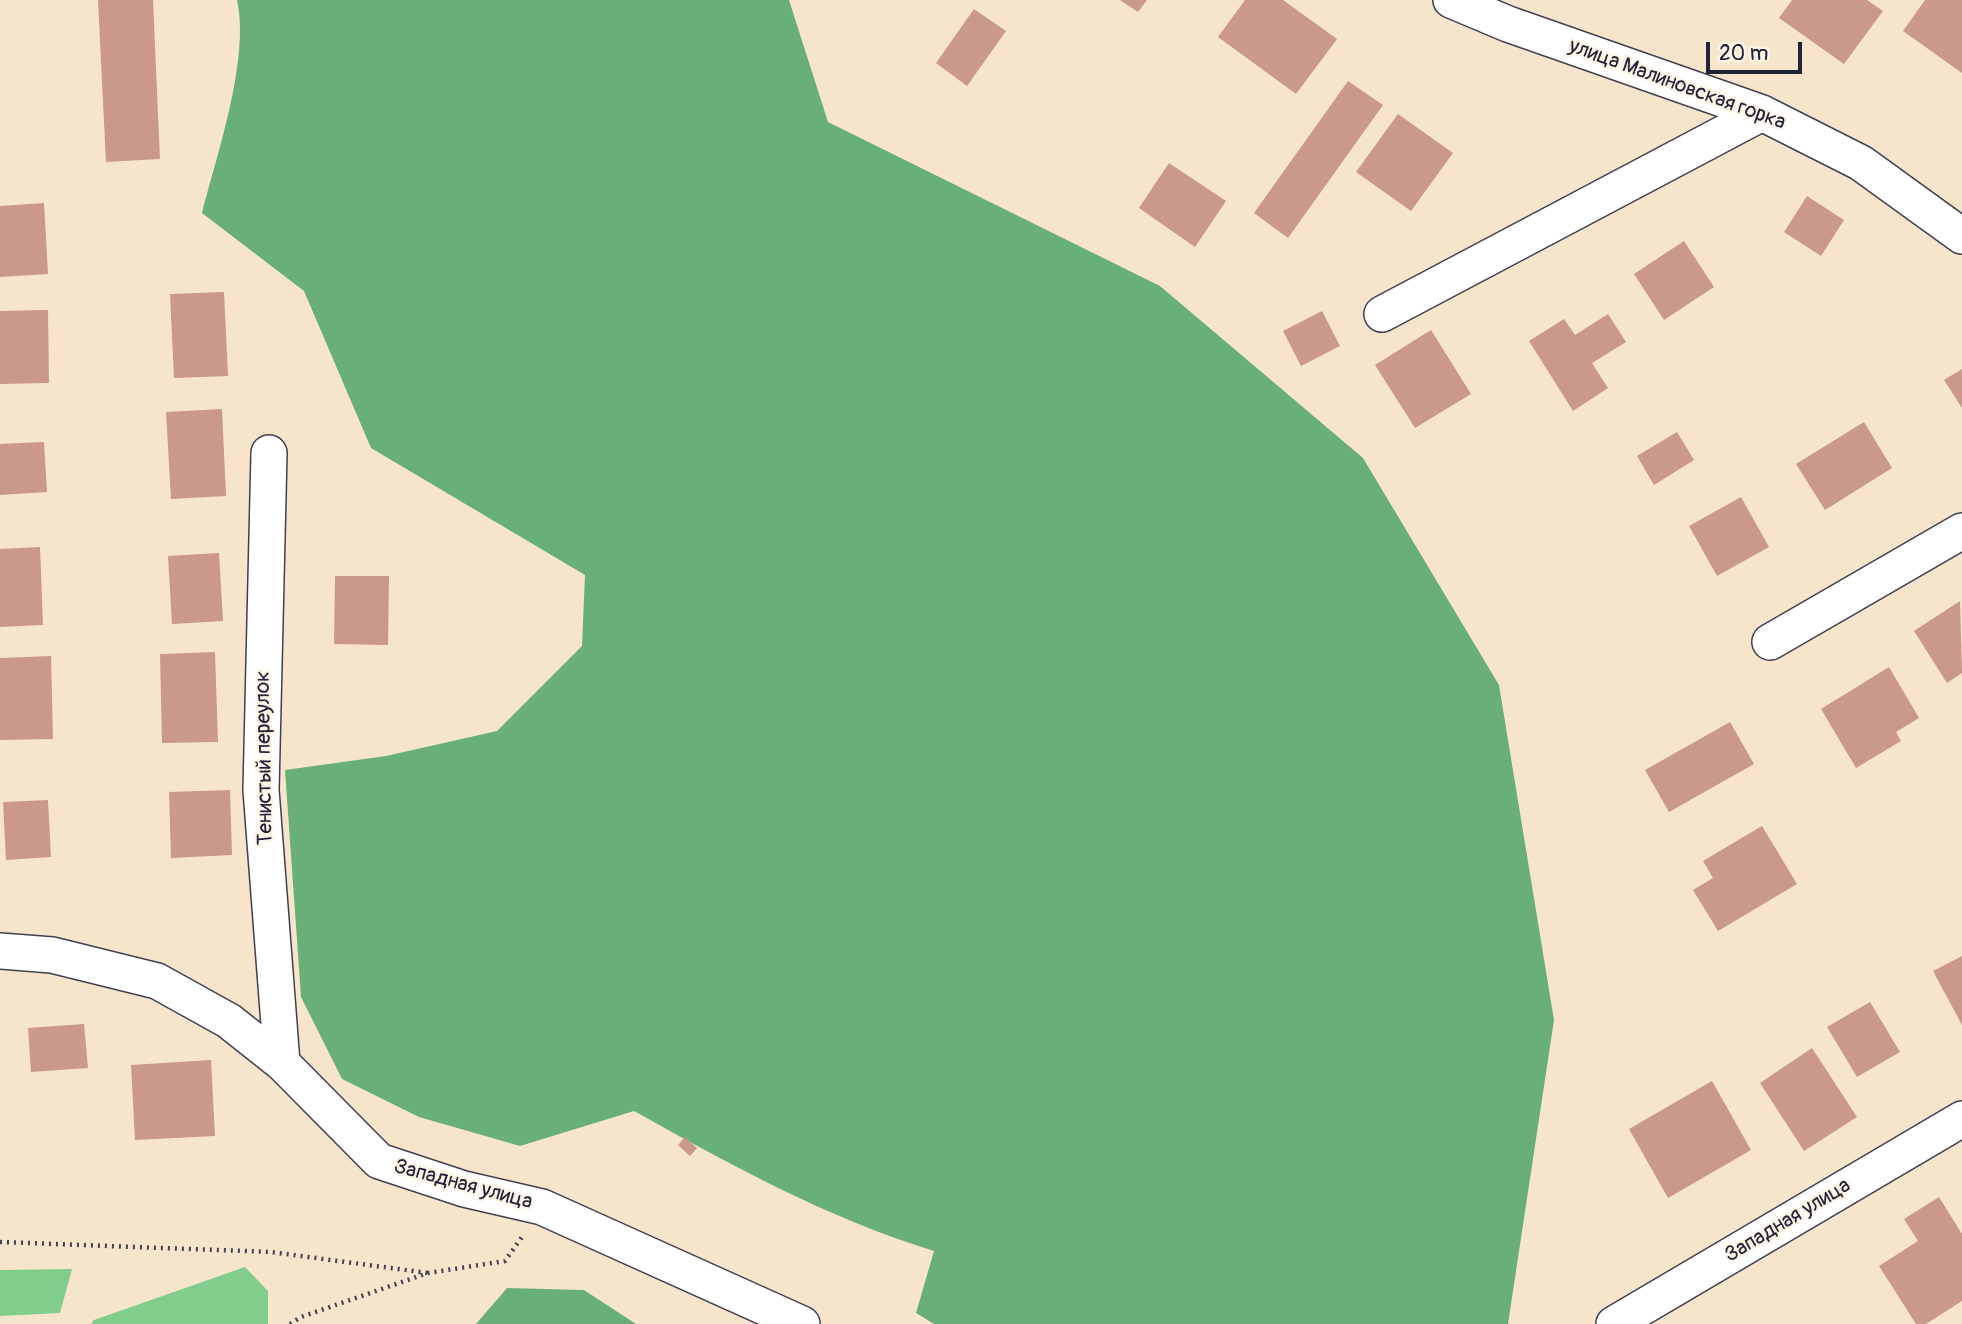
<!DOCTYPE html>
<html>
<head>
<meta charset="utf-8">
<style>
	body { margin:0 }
	#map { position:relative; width:1962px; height:1324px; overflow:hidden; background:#f7e5cb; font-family:Pangolin,sans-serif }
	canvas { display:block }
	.scale { position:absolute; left:1706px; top:42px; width:96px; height:32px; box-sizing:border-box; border:4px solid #22223b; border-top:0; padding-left:9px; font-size:21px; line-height:24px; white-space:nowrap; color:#22223b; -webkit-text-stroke:5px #fcf5e5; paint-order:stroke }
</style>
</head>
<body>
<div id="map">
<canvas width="1962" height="1324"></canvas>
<div class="scale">20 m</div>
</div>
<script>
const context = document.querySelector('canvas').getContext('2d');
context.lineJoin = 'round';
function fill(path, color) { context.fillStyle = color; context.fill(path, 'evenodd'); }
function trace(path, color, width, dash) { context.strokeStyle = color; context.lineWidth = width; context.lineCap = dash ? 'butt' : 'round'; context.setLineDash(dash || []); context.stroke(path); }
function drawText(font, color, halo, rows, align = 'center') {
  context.font = font + ' Pangolin,sans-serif'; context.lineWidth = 5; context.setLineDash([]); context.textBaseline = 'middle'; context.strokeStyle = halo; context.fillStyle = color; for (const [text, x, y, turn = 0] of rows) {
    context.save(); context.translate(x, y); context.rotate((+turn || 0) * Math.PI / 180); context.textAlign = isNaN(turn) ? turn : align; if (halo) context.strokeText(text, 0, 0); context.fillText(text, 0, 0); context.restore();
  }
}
fill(new Path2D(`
	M245,1267L268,1291V1324H91L94,1320Z
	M72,1269L60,1313L0,1316V1270Z`), '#80cd8c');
fill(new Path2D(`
	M237,0H789L828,122L1160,286L1363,458L1499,685L1554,1020L1508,1324H934L916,1313L934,1251C827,1218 731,1165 634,1111L520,1146L419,1117L342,1079L301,997L285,770L386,756L497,731L582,646L585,575L371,448L304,291L202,213C217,154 250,59 237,0Z
	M507,1288L584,1290L636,1324H476Z`), '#68b078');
fill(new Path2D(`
	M98,0H153L160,159L106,162Z
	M1120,0H1147L1138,12Z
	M1245,0H1283L1337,39L1296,94L1218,37Z
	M1792,0H1867L1883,11L1844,64L1779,18Z
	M1925,0H1962V73L1903,31Z
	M974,9L1006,31L967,86L936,63Z
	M1348,81L1383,105L1288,238L1254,213Z
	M1398,114L1453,153L1411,211L1356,172Z
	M1169,163L1226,201L1195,247L1139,208Z
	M1807,196L1844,220L1821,256L1784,232Z
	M44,203L48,274L0,277V206Z
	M1684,241L1714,287L1664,320L1634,274Z
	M224,292L228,376L174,378L170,294Z
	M48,310L49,383L0,384V311Z
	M1322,311L1340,346L1301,366L1283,331Z
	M1608,314L1626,342L1592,363L1608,388L1573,411L1529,341L1564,319L1575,335Z
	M1431,330L1471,394L1415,428L1375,365Z
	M1962,369V408L1944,380Z
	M222,409L226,496L171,499L166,412Z
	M1864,422L1892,468L1825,510L1796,464Z
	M1677,432L1694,460L1654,485L1637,456Z
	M44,442L47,492L0,495V444Z
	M1741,497L1769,547L1717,576L1689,526Z
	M40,547L43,625L0,627V549Z
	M219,553L223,621L172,624L168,556Z
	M335,576H389L388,645L334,644Z
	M1960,601L1962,673L1947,683L1914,631Z
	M215,652L218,742L162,743L160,654Z
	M51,656L53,739L0,740V658Z
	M1889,667L1919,718L1896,732L1901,741L1856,768L1821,709Z
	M1730,722L1754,764L1669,812L1645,770Z
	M230,790L232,855L171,858L169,792Z
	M48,800L51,857L6,860L3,802Z
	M1762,826L1797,884L1718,931L1693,890L1713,878L1703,861Z
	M1962,956V1025L1933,971Z
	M1870,1002L1900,1052L1857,1077L1827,1027Z
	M84,1024L88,1068L31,1072L28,1028Z
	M1812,1048L1857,1117L1804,1151L1760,1083Z
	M211,1060L215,1136L135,1140L131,1065Z
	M1712,1081L1751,1150L1668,1198L1629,1129Z
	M685,1137L697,1148L690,1156L678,1145Z
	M1939,1197L1962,1234V1301L1926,1324H1916L1879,1266L1918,1241L1904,1219Z`), '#ca988c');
const minor = new Path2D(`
	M1451,0L1508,24L1762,113L1861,163L1962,236
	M1382,314L1762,113
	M269,453L261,790L282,1063
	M1770,642L1962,531
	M0,951L52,955L157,981L229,1021L282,1063L379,1161L464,1189L542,1207L802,1324
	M1614,1324L1962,1119`);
trace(minor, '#423f51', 38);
trace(new Path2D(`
	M0,1242L271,1252L428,1273
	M290,1324L301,1317L428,1273L505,1261L522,1237`), '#423f51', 4.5, [2, 5]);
trace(minor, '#fff', 35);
drawText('21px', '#22223b', '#fcf5e5', [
	["улица Малиновская горка",1677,85,20],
	["Тенистый переулок",265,758,-91],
	["Западная улица",463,1185,15],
	["Западная улица",1788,1221,-31]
]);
</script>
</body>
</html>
